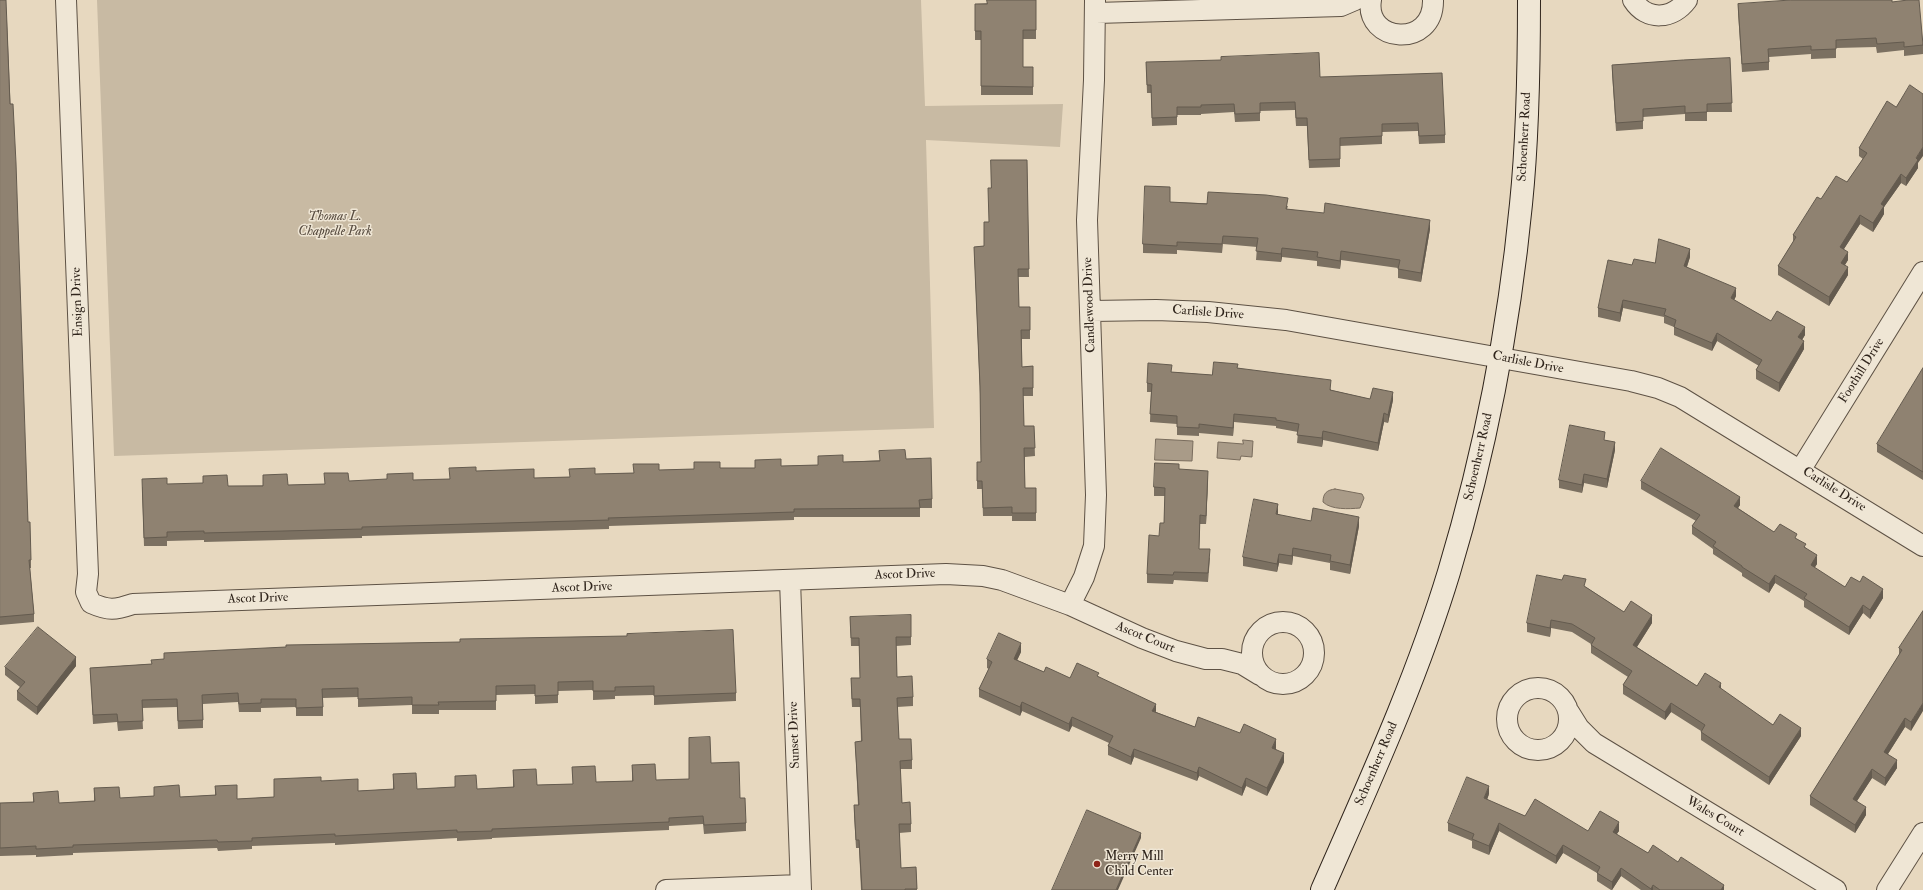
<!DOCTYPE html>
<html>
<head>
<meta charset="utf-8">
<style>
	body { margin:0 }
	canvas { display:block; background:#e7d8bf }
</style>
</head>
<body>
<canvas width="1923" height="890"></canvas>
<script>
const context = document.querySelector('canvas').getContext('2d');
context.lineJoin = 'round';
function fill(path, color) { context.fillStyle = color; context.fill(path, 'evenodd'); }
function trace(path, color, width, dash) { context.strokeStyle = color; context.lineWidth = width; context.lineCap = dash ? 'butt' : 'round'; context.setLineDash(dash || []); context.stroke(path); }
function drawText(font, color, halo, rows, align = 'center') {
  context.font = font + ' "IM FELL Double Pica",serif'; context.lineWidth = 3; context.setLineDash([]); context.textBaseline = 'middle'; context.strokeStyle = halo; context.fillStyle = color; for (const [text, x, y, turn = 0] of rows) {
    context.save(); context.translate(x, y); context.rotate((+turn || 0) * Math.PI / 180); context.textAlign = isNaN(turn) ? turn : align; if (halo) context.strokeText(text, 0, 0); context.fillText(text, 0, 0); context.restore();
  }
}
fill(new Path2D(`
	M97,0H921L925,106L1063,104L1060,147L926,140L934,428L114,456Z`), '#c8baa3');
const water = new Path2D(`
	M1156,439L1193,441L1192,461L1155,460Z
	M1243,440L1253,441L1252,457L1241,456L1240,460L1217,458L1218,442L1243,444Z
	M1335,489L1362,494L1364,498L1360,508C1349,509 1331,510 1323,502C1323,493 1327,490 1335,489Z`);
fill(water, '#a99b88');
trace(water, '#796c5d', 1);
const street = new Path2D(`
	M66,0L88,574L86,592L91,603C109,611 115,610 133,604L946,574L983,576L1002,580L1070,605L1142,638L1176,651L1206,659H1222L1242,664L1260,675
	M1371,0C1364,43 1434,49 1433,0
	M1633,0C1647,22 1673,19 1687,0
	M1096,13L1341,6L1355,0
	M1091,311L1156,310L1208,312L1286,320L1631,381L1658,388L1680,397L1923,546
	M1801,469L1923,272
	M790,580L801,890
	M1070,605L1084,577L1094,546L1096,495L1087,220L1094,80L1095,0
	M1252 653a31 31 0 1 1 62 0a31 31 0 1 1-62 0Z
	M1507 719a31 31 0 1 1 62 0a31 31 0 1 1-62 0Z
	M1569,712L1579,728L1594,743L1836,890
	M666,890L800,885
	M1887,890L1923,833`);
const secondary = new Path2D(`
	M1322,890C1368,785 1416,681 1449,572C1485,452 1509,328 1521,204C1528,136 1529,68 1529,0`);
trace(street, '#5e5245', 22);
trace(secondary, '#30251c', 24);
trace(street, '#efe6d5', 20);
trace(secondary, '#efe6d5', 22);
fill(new Path2D(`
	M0,0L7,21L28,522L31,560V568H30L34,614V622L0,625Z
	M1036,0V39H1023V67H1033V95H981V40H975V4Z
	M1892,2L1923,44V54L1904,56V50L1877,53L1876,47L1836,48V58L1811,59V54L1769,57V70L1742,72L1738,12V4Z
	M1730,58L1732,112H1707V121H1685V114L1643,117V129L1616,131L1612,73V65Z
	M1146,62L1320,77L1445,135V143L1419,144L1418,131L1382,132V144L1340,146V167L1309,168L1307,126H1296L1295,110L1260,111V121L1235,122L1234,112L1201,114V115H1177V125L1152,126L1151,93H1147Z
	M1896,107L1918,163V168L1906,186L1901,183L1884,207V214L1873,232L1860,224L1844,249L1848,260L1845,265L1848,275L1829,306L1778,275V266L1793,242V235L1821,199L1847,182L1863,159L1859,156V148Z
	M1027,160L1029,277H1018L1019,307H1030V339H1022V367L1033,366V396H1023L1024,426H1034L1035,456L1025,457V488H1036V521H1012V516H983L982,489H977V462H981L980,394L974,247L984,246L989,222L991,188Z
	M1170,202L1288,206L1287,209L1430,229L1421,282L1398,278V268L1341,260L1340,269L1317,266V261L1282,257L1281,262L1256,260L1257,247L1223,244L1222,253L1177,250V254L1143,253V244Z
	M1690,257L1687,267L1736,296L1734,300L1771,321L1805,335L1802,340L1804,349L1779,392L1756,379V370L1759,366L1717,341L1712,351L1674,335V327L1664,323V317L1623,308L1620,322L1598,317V308L1632,265L1655,263Z
	M1238,368L1331,389V390L1370,399L1393,400L1388,423L1384,422L1378,451L1323,440L1322,447L1297,443L1298,432L1276,428V426L1234,422L1233,436L1199,433V436L1177,435V424L1150,422L1151,392H1147V383L1172,372L1212,375Z
	M1923,368V480L1877,452V444Z
	M1605,440L1615,450L1607,488L1584,483L1582,493L1559,488V480Z
	M906,459L932,499V508H920V517H794V520L609,526V529L362,536V538L204,542V540L167,541V546H144L142,487L167,484L228,486L288,485L324,484L349,481L413,480L449,479L476,471L534,478L569,477L595,474L633,473L659,470L755,468L781,466L818,465L843,462Z
	M1179,469L1208,480L1206,524H1200L1199,549L1210,558L1208,582L1174,580L1173,584L1147,583V574L1164,523L1165,496H1154V487Z
	M1641,481L1740,505L1738,508L1774,532L1797,539L1806,548L1817,564L1814,568L1845,587L1883,598L1870,619L1863,613L1849,635L1804,607V601L1775,583L1769,593L1742,576V573L1713,554V549L1692,534V526L1696,521L1641,489Z
	M1278,513V515L1311,521L1359,526L1350,574L1330,570V563L1293,556L1292,565L1279,563L1277,572L1243,566V557Z
	M1562,580L1586,587L1624,612L1652,623L1637,647L1697,686L1721,689L1773,725L1801,736L1769,785L1701,740V731L1671,712L1665,720L1623,694V685L1628,677L1591,653V644L1572,632L1551,628L1550,637L1527,632V623Z
	M1923,611L1911,731L1905,727L1888,754L1897,768L1885,786L1872,778L1857,801L1866,815L1855,833L1810,805V796L1899,655V648Z
	M850,617L911,637V645L896,646L897,677L913,697V706L897,707L899,739L912,760V769H900L902,803L911,824V832L899,833L901,868L916,867L917,890H861L859,848H856L854,814V805H858L855,742L861,741L860,707H852L851,687V678H860L859,646H851Z
	M286,647L736,693V701L654,705V695L615,696V699L593,700V690L558,691V703L535,704V694L496,695V710H439V714H412V705L358,707V697L323,698V716H296V707L261,708V712H239L238,702L203,704V728L178,729L177,707L142,708L143,729L118,731L117,722L93,724L90,668L151,664L164,659Z
	M1021,652L1017,660L1044,672L1070,678L1099,677L1156,712L1195,727L1276,748V749L1284,762L1267,796L1246,786L1242,796L1199,776L1197,781L1134,757L1131,765L1108,755V746L1109,743L1072,726L1069,732L1022,711L1020,716L979,697V689L989,669L987,668V659Z
	M76,666L37,715L17,700V691L20,687L5,675V667Z
	M711,763L740,798L746,823V831L704,834L703,824L669,826V830L492,838V839L457,841V838L335,845V843L252,846V849L218,851L217,848L73,853V855L36,857V855L0,856V803L33,802V793L59,803L94,801V788L120,798L154,796V787L180,797L215,795V786L237,799L274,797V779L321,781L358,791L393,789V774L417,789L455,787V776L477,789L513,787V770L537,785L573,784L572,767L596,782L632,781V765L656,780L689,779Z
	M1489,794L1487,800L1525,816L1588,831H1619L1616,834L1648,853L1678,862L1724,890H1641L1621,876L1612,890H1611L1597,881V873L1563,853L1556,864L1499,831L1489,855L1472,848V841L1448,831V823Z`), '#7b7061');
fill(new Path2D(`
	M1923,147V156L1918,163V168L1906,186V178L1916,158Z
	M1901,174V183L1884,207V214L1873,232V223L1881,204Z
	M1860,215V224L1840,255V247Z
	M1430,220V229L1421,282V273Z
	M1282,248V257L1281,262V254Z
	M1690,249V257L1684,275V266Z
	M1341,251V260L1340,269V261Z
	M1848,252V260L1841,271V263Z
	M1848,267V275L1829,306V297Z
	M1736,288V296L1731,307V298Z
	M1623,300V308L1620,322V313Z
	M1805,327V335L1798,346V337Z
	M1717,333V341L1712,351V343Z
	M1804,341V349L1779,392V383Z
	M1393,392V400L1388,423V415Z
	M1384,413V422L1378,451V443Z
	M1234,414V422L1233,436V428Z
	M1323,431V440L1322,447V438Z
	M1615,442V450L1607,488V479Z
	M1208,471V480L1206,524V516Z
	M1584,474V483L1582,493V485Z
	M1740,497V505L1734,514V506Z
	M1278,504V513L1276,523V514Z
	M1359,517V526L1350,574V565Z
	M1293,548V556L1292,565V556Z
	M1279,554V563L1277,572V564Z
	M1817,555V564L1811,574V565Z
	M1775,575V583L1769,593V584Z
	M1883,589V598L1870,619V610Z
	M1863,605V613L1849,635V627Z
	M1652,615V623L1633,653V645Z
	M1551,620V628L1550,637V628Z
	M1021,643V652L1014,667V659Z
	M76,657V666L37,715V707Z
	M1721,683V692L1719,687Z
	M1022,702V711L1020,716V707Z
	M1671,703V712L1665,720V712Z
	M1923,703V711L1911,731V722Z
	M1156,704V712L1152,711Z
	M1072,717V726L1069,732V724Z
	M1905,718V727L1884,760V752Z
	M1801,728V736L1769,785V777Z
	M1276,739V748L1272,756V748Z
	M1134,749V757L1131,765V757Z
	M1284,753V762L1267,796V788Z
	M1897,760V768L1885,786V778Z
	M1199,767V776L1197,781V773Z
	M1872,769V778L1853,807V799Z
	M1246,778V786L1242,796V788Z
	M1489,786V794L1484,807V798Z
	M1866,807V815L1855,833V825Z
	M1619,822V831L1613,840V832Z
	M1499,823V831L1489,855V846Z
	M1141,833V838L1118,890H1116Z
	M1563,845V853L1556,864V856Z
	M1621,868V876L1612,890V882Z
	M1653,885V890H1651V889Z
	M1724,885V890H1721Z`), '#645b4f');
const building = new Path2D(`
	M0,0H6L10,104H13L16,163L28,522H30L31,560H29L34,614L0,617Z
	M987,0H1036V30H1023V67H1033V87L981,86V31H975V4H987Z
	M1791,0H1892V2L1908,0H1919L1923,45L1904,47V42L1877,44L1876,38L1836,40V49L1811,50V46L1768,49L1769,62L1742,64L1738,4Z
	M1319,53L1320,77L1442,73L1445,135L1419,136L1418,123L1382,124V136L1340,138V159L1309,160L1307,118H1296L1295,102L1260,103V113L1235,114L1234,104L1201,105V107H1177V117L1152,118L1151,85H1147L1146,62L1221,60V57Z
	M1730,58L1732,103L1707,104V112L1685,113V106L1643,109V121L1616,123L1612,65L1683,60Z
	M1910,85L1923,94V147L1916,158L1918,160L1906,178L1901,174L1881,204L1884,206L1873,223L1860,215L1840,247L1848,252L1841,263L1848,267L1829,297L1778,266L1796,237L1793,235L1817,197L1821,199L1836,176L1847,182L1867,153L1859,148L1887,101L1896,107Z
	M991,160H1027L1029,269H1018L1019,307H1030V330H1021L1022,367L1033,366V388H1023L1024,426H1034L1035,448H1024L1025,488H1036V513H1012V507L983,508L982,481H977V462H981L980,386L974,247L984,246V222H989L988,188H991Z
	M1145,186L1170,187V202L1207,204L1208,192L1266,195L1288,198L1286,209L1324,213L1325,203L1430,220L1421,273L1398,269L1400,260L1341,251L1340,261L1317,257L1318,252L1282,248L1281,254L1256,251L1258,238L1223,236L1222,244L1177,242V246L1143,244Z
	M1659,239L1690,249L1684,266L1736,288L1731,298L1771,321L1777,311L1805,327L1798,337L1804,341L1779,383L1756,370L1762,360L1717,333L1712,343L1674,327L1676,320L1664,315L1666,309L1623,300L1620,313L1598,308L1608,260L1632,265L1634,259L1655,263Z
	M1214,362L1238,364L1237,368L1331,380L1330,390L1370,399L1373,388L1393,392L1388,415L1384,413L1378,443L1323,431L1322,438L1297,435L1299,424L1276,420V418L1234,414L1233,428L1199,424V428L1177,427V416L1150,414L1152,384L1147,383L1148,363L1172,365L1171,372L1212,375Z
	M1923,368V472L1877,444Z
	M1570,425L1605,432L1604,440L1615,442L1607,479L1584,474L1582,485L1559,480Z
	M1661,448L1740,497L1734,506L1774,532L1780,524L1797,534L1795,538L1806,544L1804,547L1817,555L1811,565L1845,587L1851,577L1860,582L1863,576L1883,589L1870,610L1863,605L1849,627L1804,598L1807,594L1775,575L1769,584L1742,567V566L1713,546L1716,542L1692,526L1700,515L1641,481Z
	M905,450L906,459L931,458L932,499L919,500L920,508L794,509V512L608,518L609,520L362,527V529L204,533V531L167,532V537L144,538L142,479L167,478V484L203,483V476L227,475L228,486H263V475L287,474L288,485L325,484L324,473H348L349,481L387,479V474L413,473V480L450,479L449,468L476,467V471L534,469V478L570,477L569,469L595,468V474L634,473L633,464H659V470L694,469V462H720V468H755V460L781,459V466L818,465V456L843,455V462L880,461L879,451Z
	M1155,463L1179,464V469L1208,471L1206,516L1200,515L1199,549H1210L1208,573L1174,572L1173,575L1147,574L1149,535L1159,536L1160,523H1164L1165,488L1154,487Z
	M1254,499L1278,504L1276,514L1311,521L1313,508L1359,517L1350,565L1330,561L1331,555L1293,548L1292,556L1279,554L1277,564L1243,557Z
	M1537,575L1562,580L1564,575L1586,579L1584,586L1624,612L1631,601L1652,615L1633,645L1697,686L1705,673L1721,683L1719,687L1773,725L1780,714L1801,728L1769,777L1701,732L1705,725L1671,703L1665,712L1623,685L1632,671L1591,645L1595,638L1572,624L1551,620L1550,628L1527,623Z
	M1923,611V703L1911,722L1905,718L1884,752L1897,760L1885,778L1872,769L1853,799L1866,807L1855,825L1810,796L1902,650L1899,648Z
	M911,615V637H896L897,677L912,676L913,697L897,698L899,739H911L912,760L900,761L902,803L910,802L911,824H899L901,868L916,867L917,889H905V890H862L859,840H856L854,805H859L855,742L862,741L860,699H852L851,678H860L859,638H851L850,617Z
	M38,627L76,657L37,707L17,691L25,682L5,667Z
	M733,630L736,693L654,696V686L615,687V691H593V681L558,682V695L535,696V685L496,686V701L438,702L439,705H412V697L358,699V688L322,689L323,707L296,708V699H261V703L239,704L238,693L202,695L203,720L178,721L177,699L142,700L143,721L118,722L117,714L93,715L90,668L152,664L151,660L164,659V653L286,647V645L460,642V639L627,636V634Z
	M999,633L1021,643L1014,659L1044,672L1046,667L1070,678L1077,663L1099,673L1097,676L1156,704L1152,711L1195,727L1198,717L1240,733L1244,724L1276,739L1272,748L1284,753L1267,788L1246,778L1242,788L1199,767L1197,773L1134,749L1131,757L1108,746L1113,736L1072,717L1069,724L1022,702L1020,707L979,689L992,662L987,659Z
	M710,737L711,763L739,762L740,798H745L746,823L704,825L703,816L669,818V822L492,829V831L457,832V830L335,836V834L252,838V841L218,842L217,840L73,845V847L36,849V846L0,848V803L34,802L33,793L58,791L59,803L95,801L94,788L119,787L120,798L154,796V787L179,785L180,797L216,795L215,786L237,785V799L274,797V779L321,777V781L358,779V791L394,789L393,774L416,773L417,789L455,787V776L476,775L477,789L514,787L513,770L536,769L537,785L573,784L572,767L595,766L596,782L633,781L632,765L655,764L656,780L689,779V738Z
	M1467,777L1489,786L1484,798L1525,816L1535,799L1588,831L1600,811L1619,822L1613,832L1648,853L1653,845L1678,862L1681,857L1724,885L1721,890H1660L1653,885L1651,889L1621,868L1612,882L1597,873L1600,867L1563,845L1556,856L1499,823L1489,846L1472,839L1474,834L1448,823Z
	M1087,810L1141,833L1116,890H1052Z`);
fill(building, '#8f8271');
trace(building, '#645b4f', 1);
for (const [x, y, r, color] of [
	[1097,864,4,"#8f2418"]
]) { const dot = new Path2D(); dot.arc(x, y, r, 0, 2 * Math.PI); context.fillStyle = color; context.fill(dot); trace(dot, '#efe6d5', 1.5); }
drawText('13px', '#30251c', '#efe6d5', [
	["Schoenherr Road",1525,137,-87],
	["Ensign Drive",78,302,-92],
	["Candlewood Drive",1090,305,-92],
	["Carlisle Drive",1208,313,4],
	["Carlisle Drive",1528,363,11],
	["Foothill Drive",1862,371,-58],
	["Schoenherr Road",1479,457,-77],
	["Carlisle Drive",1834,490,32],
	["Ascot Drive",905,575,-2],
	["Ascot Drive",582,588,-2],
	["Ascot Drive",258,599,-2],
	["Ascot Court",1145,638,22],
	["Sunset Drive",795,735,-92],
	["Schoenherr Road",1377,764,-67],
	["Wales Court",1715,817,31]
]);
drawText('italic 13px', '#564a3e', '#efe6d5', [
	["Thomas L.",335,217],
	["Chappelle Park",335,232]
]);
drawText('13px', '#30251c', '#efe6d5', [
	["Merry Mill",1105,857],
	["Child Center",1105,872]
], 'left');
</script>
</body>
</html>
